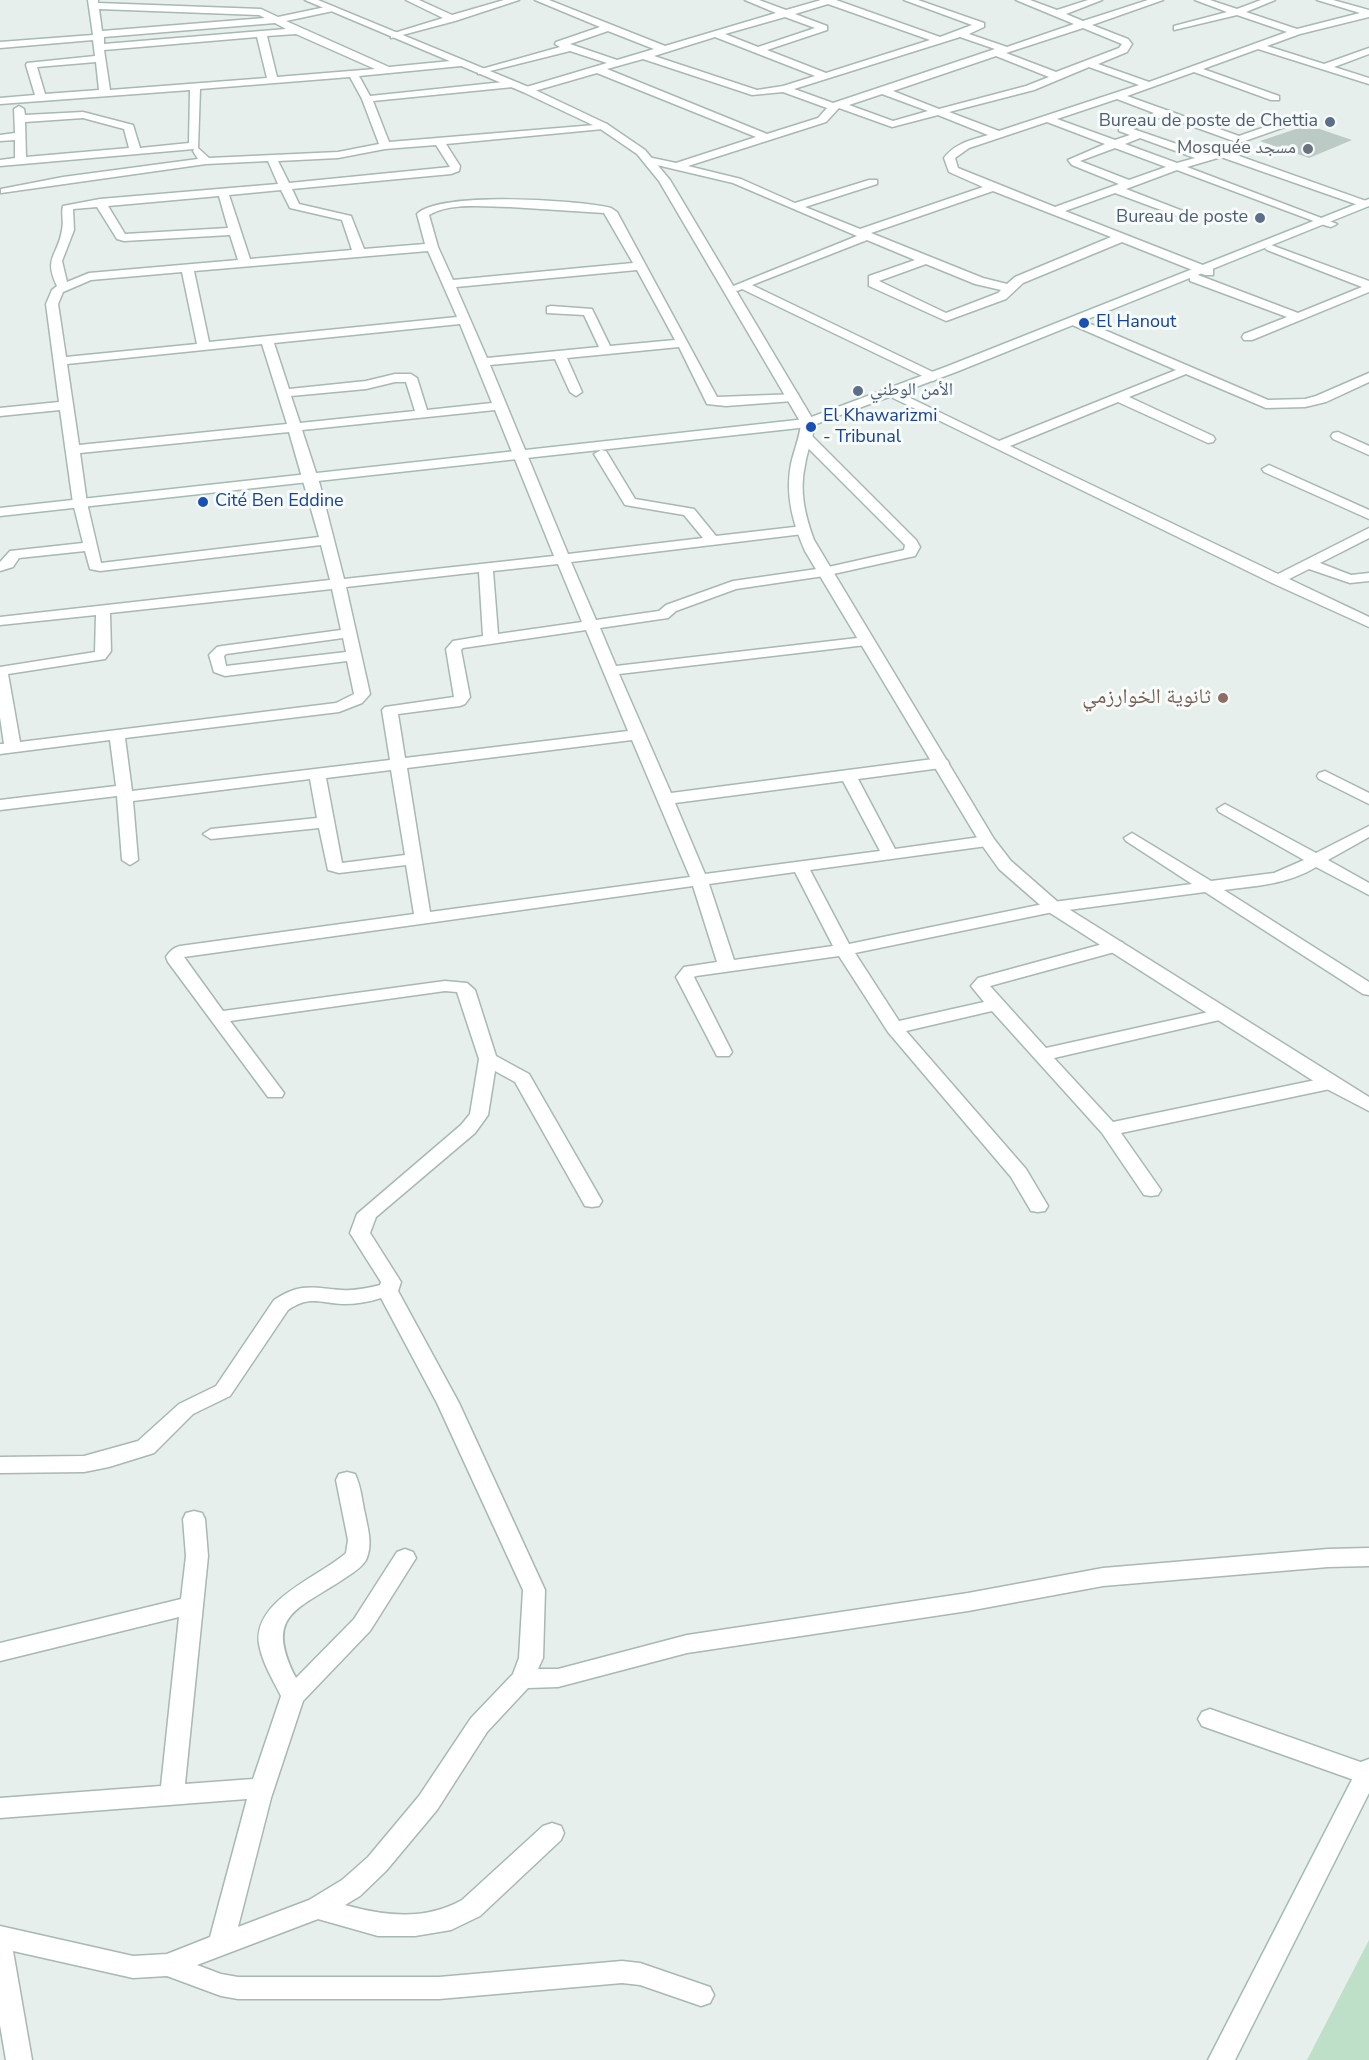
<!DOCTYPE html>
<html>
<head>
<meta charset="utf-8">
<style>
	body { margin:0 }
	canvas { display:block; background:#e6efeb }
</style>
</head>
<body>
<canvas width="1369" height="2060"></canvas>
<script>
const context = document.querySelector('canvas').getContext('2d');
context.lineJoin = 'round';
function fill(path, color) { context.fillStyle = color; context.fill(path, 'evenodd'); }
function trace(path, color, width, dash) { context.strokeStyle = color; context.lineWidth = width; context.lineCap = dash ? 'butt' : 'round'; context.setLineDash(dash || []); context.stroke(path); }
function drawText(font, color, halo, rows, align = 'center') {
  context.font = font + ' "Nunito Sans","Noto Naskh Arabic",sans-serif'; context.lineWidth = 6; context.setLineDash([]); context.textBaseline = 'middle'; context.strokeStyle = halo; context.fillStyle = color; for (const [text, x, y, turn = 0] of rows) {
    context.save(); context.translate(x, y); context.rotate((+turn || 0) * Math.PI / 180); context.textAlign = isNaN(turn) ? turn : align; if (halo) context.strokeText(text, 0, 0); context.fillText(text, 0, 0); context.restore();
  }
}
fill(new Path2D(`
	M1369,1940V2060H1307Z`), '#bfe0c8');
fill(new Path2D(`
	M1308,125L1352,140L1309,158L1260,141Z`), '#bbcac4');
const minor = new Path2D(`
	M88,0H98V3L261,9L278,17L330,6L333,7V11L286,21L389,67L461,60L466,63L461,66L359,76L370,96L513,81L518,84L513,87L373,101L389,142L607,124L608,126L603,129L446,144L460,166L459,171L451,174L292,189L299,204L351,216L364,249L425,244L417,214C440,191 578,200 611,208L617,212L717,397L798,394L799,397L793,401L726,406L707,404L679,347L567,358L582,392L576,396L570,392L555,359L490,365L568,554L703,538L684,515L625,505L594,454L601,450L606,451L635,499L694,509L716,536L803,526L810,530L803,534L571,562L596,620L659,611L666,605L733,581L824,568L904,550L905,545L801,441L799,438L801,435H811L916,540L920,547L915,556L824,576L736,589L676,611L668,618L600,628L616,666L866,637L871,638L873,641L871,644L866,645L619,674L671,793L941,758L947,760L949,763L941,768L858,779L895,849L987,836L995,841L987,846L810,870L849,944L1053,902L1192,884L1126,841L1124,838L1132,833L1211,881L1274,873L1304,860L1219,812L1217,809L1225,804L1316,853L1369,826V837L1328,860L1369,883V895L1316,867C1289,884 1256,886 1224,890L1369,982V995L1363,994L1205,892L1053,912L855,953L899,1021L984,1002L971,986L978,978L1110,942H1122L1125,946L1122,950L990,986L1046,1048L1222,1009L1228,1010L1231,1014L1228,1018L1054,1058L1113,1122L1330,1077L1337,1079L1339,1083L1337,1087L1330,1089L1121,1133L1161,1190L1158,1195L1151,1196L1144,1195L1102,1133L992,1011L906,1031L1026,1169L1048,1206L1045,1211L1038,1212L1031,1211L1011,1177L888,1032L839,956L696,976L694,977L732,1052L729,1056H717L676,977L684,967L717,962L693,886L184,957L223,1011L445,981L467,983L475,990L496,1056L529,1074L602,1201L599,1206L592,1207L585,1206L515,1082L495,1071L488,1115L475,1133L376,1217L370,1233L401,1282L398,1291L459,1403L545,1590L543,1658L538,1669H558L687,1635L968,1593L1103,1568L1328,1549L1369,1548V1566L1328,1567L1103,1586L968,1611L687,1653L558,1687L528,1688L487,1732L437,1810L386,1871L360,1896L345,1905C385,1916 424,1921 462,1900L543,1826L552,1823L561,1826L564,1833L561,1840L480,1916L451,1930L415,1936H378L318,1919L197,1965L221,1974L238,1977H439L622,1961L640,1963L710,1987L714,1995L710,2003L701,2006L640,1985L622,1983L439,1999H238L221,1996L167,1976L133,1978L13,1951L32,2060H6L0,2025V1926L133,1956L167,1954L210,1937L247,1799L0,1818V1798L161,1786L179,1617L0,1661V1643L181,1599L186,1556L183,1519L186,1513L194,1511L202,1513L205,1519L208,1556L185,1784L253,1779L281,1696C273,1680 262,1662 259,1644C253,1600 319,1577 346,1553L348,1540L336,1480L339,1474L347,1472L355,1474C361,1486 362,1501 365,1514C368,1529 373,1545 366,1560C362,1567 353,1573 345,1578C298,1610 263,1614 296,1678L354,1619L397,1552L405,1549L413,1552L416,1558L370,1631L303,1701L271,1798L238,1927L309,1900L342,1880L368,1857L419,1796L471,1718L513,1674L519,1658L523,1590L437,1403L381,1298C369,1302 356,1304 343,1304C319,1303 310,1295 288,1310L230,1396L193,1414L154,1453L109,1467L84,1472L0,1473V1457L84,1456L138,1441L179,1404L216,1386L274,1300C301,1282 313,1288 342,1290C355,1291 368,1288 380,1285L381,1282L350,1233L357,1214L461,1125L470,1114L479,1059L457,992L445,991L230,1021L284,1093L282,1097H268L168,962L166,957C170,951 173,948 180,946L414,914L406,865L339,873L328,870L319,828L211,839L203,834L211,829L317,818L310,779L133,801L138,860L130,865L122,860L117,796L0,810V800L116,786L110,740L0,754V744H4L0,717V667L95,652L96,615L0,625V617L330,580L321,545L100,571L90,569L85,551L19,558L13,567L0,571V562L10,551L83,543L73,503L60,410L0,416V408L59,402L46,304L52,290L57,286C43,257 58,256 62,230C64,222 61,213 63,206L100,199L278,184L268,161L206,164L1,193V189L63,177L198,159L193,151L194,149L0,166V160L15,158V140L0,141V135L15,133L14,109L19,106L24,109L25,115L83,112L133,125L140,148L189,143L190,90L0,104V98L35,95L26,65L27,63L95,56L93,40L0,48V42L93,35ZM99,9L259,15L265,18L102,31ZM275,23L286,29L104,44V37ZM296,34L375,69L277,77L267,36ZM257,37L267,78L110,90L104,50ZM96,62L99,90L45,94L37,67ZM350,77L362,99L379,144L338,152L209,158L198,148L200,89ZM83,118L124,129L129,148L26,157L25,122ZM436,145L450,167L289,183L278,161L338,158L385,149ZM281,190L290,208L342,220L352,250L250,259L229,195ZM219,196L228,228L125,234L108,206ZM97,207L117,239L124,241L230,235L238,260L89,273L67,282L62,261L74,230L73,209ZM510,207L604,213L633,263L453,280L438,247L429,215C451,202 485,207 510,207ZM428,251L457,317L209,342L194,271ZM637,270L675,340L610,346L592,309L551,306L547,307V313L584,315L599,347L487,358L456,287ZM182,272L197,344L66,357L58,304L63,292L91,280ZM460,324L492,403L427,410L417,378L411,374H395L366,381L289,389L274,343ZM262,344L287,424L79,445L67,364ZM395,382H406L415,411L300,423L291,396L366,389ZM495,410L554,556L344,579L320,485L302,430ZM289,432L319,537L101,563L87,503L80,453ZM558,564L582,622L498,634L493,571ZM479,572L483,636L453,641L446,649L454,697L385,707L382,710L390,760L132,791L125,738L339,712L362,703L370,694L346,587ZM332,589L341,630L222,646L217,647L209,655L214,672L225,676L347,661L354,694L336,703L20,742L8,674L105,659L111,651L110,613ZM586,630L628,731L405,758L398,714L460,706L465,704L470,697L461,650L463,648ZM343,638L346,652L226,666L224,656L226,654ZM632,740L690,877L430,912L407,768ZM391,770L405,855L342,863L326,778ZM843,781L880,851L705,874L675,803ZM795,872L833,946L734,960L709,884Z
	M406,0H419L452,15L504,0H519L455,21L391,38V34L443,18Z
	M535,0H549L665,46L776,13L745,0H759L786,10L821,0H836L940,37L972,25L904,0H918L984,23V27L969,34L1007,47L1074,24L1016,0H1030L1057,10L1088,0H1102L1066,14L1083,21L1148,0H1163L1092,25L1128,39L1132,44L1127,52L1098,64L1149,82L1287,32L1237,15L1174,30V26L1227,12L1195,0H1210L1237,9L1261,0H1275L1246,12L1297,29L1360,13L1317,0H1333L1369,10V17L1300,34L1267,46L1324,64L1369,48V54L1334,67L1369,78V84L1258,49L1203,69L1279,96V100H1271L1194,72L1127,96L1239,136L1288,119H1296V123L1239,143L1164,116L1133,129L1206,154L1225,151L1369,202V206H1361L1221,157L1187,167L1337,224L1331,227L1327,226L1177,170L1126,189L1188,213V217H1180L1115,193L1065,211L1213,269V275H1205L1122,242L1023,283L1006,299L946,321L869,286V276L915,260L867,240L752,285L937,374L939,377L933,381L742,289L737,291L731,287L857,236L733,183L644,162L643,160L648,157L676,163L756,137L597,73L531,92H523V88L607,63L570,51L478,74V70L560,47L555,44L556,42L600,27ZM828,4L930,40L826,73L767,50L827,30V26L795,14ZM785,17L815,28L758,47L725,34ZM1083,28L1122,44L1119,48L1056,72L1006,53ZM608,31L654,49L617,60L570,44ZM715,37L815,76L783,86L757,90L654,56ZM960,37L995,49L833,103L794,89ZM996,56L1049,77L1026,86L939,109L893,91ZM643,59L752,95L783,92L827,108L818,118L767,134L607,69ZM1089,67L1139,85L999,131L949,112L1034,90ZM882,94L928,111L893,121L849,105ZM1117,99L1154,113L1119,127V131L1130,135L1115,140L1057,119ZM839,108L892,127L938,115L988,135C972,140 955,143 944,158L949,172L983,187L860,229L805,207L877,184V180H869L795,203L741,179L688,166L826,122ZM1047,122L1105,144L1068,160L1072,165L1119,184L1055,207L958,168L955,158L969,148ZM1140,138L1195,158L1177,163L1125,144ZM1115,148L1166,167L1129,180L1080,161ZM993,191L1111,237L1015,277L1007,284L983,278L871,233ZM926,264L975,284L1001,290L998,293L946,313L879,281Z
	M1271,245L1369,281V292L1252,340H1244L1242,337L1244,334L1287,317L1190,281V275H1198L1298,313L1362,287L1267,250L1265,248Z
	M1074,317L1268,400L1305,399L1316,396L1369,373V382L1326,402L1305,407L1266,408L1186,374L1129,397L1213,436L1215,439L1213,442L1208,443L1118,402L1010,446L1278,574L1369,528V538L1320,563L1351,575L1369,573V581L1350,583L1309,569L1289,579L1369,617V627L1272,583L893,398L899,394L904,395L999,441L1176,370L1070,324V318Z
	M1338,432L1369,446V455L1333,439L1331,436L1333,433Z
	M1269,465L1369,510V519L1264,472L1262,469Z
	M1325,771L1369,793V804L1319,779L1317,776L1319,773Z
	M1210,1709L1369,1765V1783L1357,1781L1202,1726L1198,1719L1202,1712Z`);
const tertiary = new Path2D(`
	M305,0H318L531,88L607,124L645,150L670,180L815,423C813,438 807,451 805,465C799,491 805,516 814,540L994,839L1011,861L1059,903L1369,1097V1111L1323,1087L1047,911L999,869L979,841L805,551C793,523 785,495 791,464C794,450 800,437 801,423L659,181L637,154L599,128L523,92Z`);
const secondary = new Path2D(`
	M1369,199V206L956,372L808,427L0,516V508L806,419L948,366Z
	M1369,1759V1793L1235,2060H1208L1361,1762Z`);
trace(minor, '#a8b8b2', 3);
trace(tertiary, '#a8b8b2', 3);
trace(secondary, '#a4bbb3', 3);
fill(minor, '#fff');
fill(tertiary, '#fff');
fill(secondary, '#fff');
for (const [x, y, r, color] of [
	[1330,122,6,"#5c6f8a"],
	[1308,149,6,"#6b7280"],
	[1260,218,6,"#5c6f8a"],
	[1084,323,6,"#1a4fb4"],
	[858,391,6,"#5c6f8a"],
	[811,427,6,"#1a4fb4"],
	[203,502,6,"#1a4fb4"],
	[1223,698,6,"#8d6e63"]
]) { const dot = new Path2D(); dot.arc(x, y, r, 0, 2 * Math.PI); context.fillStyle = color; context.fill(dot); trace(dot, '#f7fbf9', 2); }
drawText('18px', '#4e5e75', '#f7fbf9', [
	["Bureau de poste de Chettia",1318,122],
	["Bureau de poste",1248,218],
	["الأمن الوطني",870,391,"left"]
], 'right');
drawText('18px', '#5b616d', '#f7fbf9', [
	["Mosquée مسجد",1296,149]
], 'right');
drawText('18px', '#164399', '#f7fbf9', [
	["El Hanout",1096,323],
	["El Khawarizmi",823,417],
	["- Tribunal",823,438],
	["Cité Ben Eddine",215,502]
], 'left');
drawText('21px', '#785e54', '#f7fbf9', [
	["ثانوية الخوارزمي",1211,698]
], 'right');
</script>
</body>
</html>
